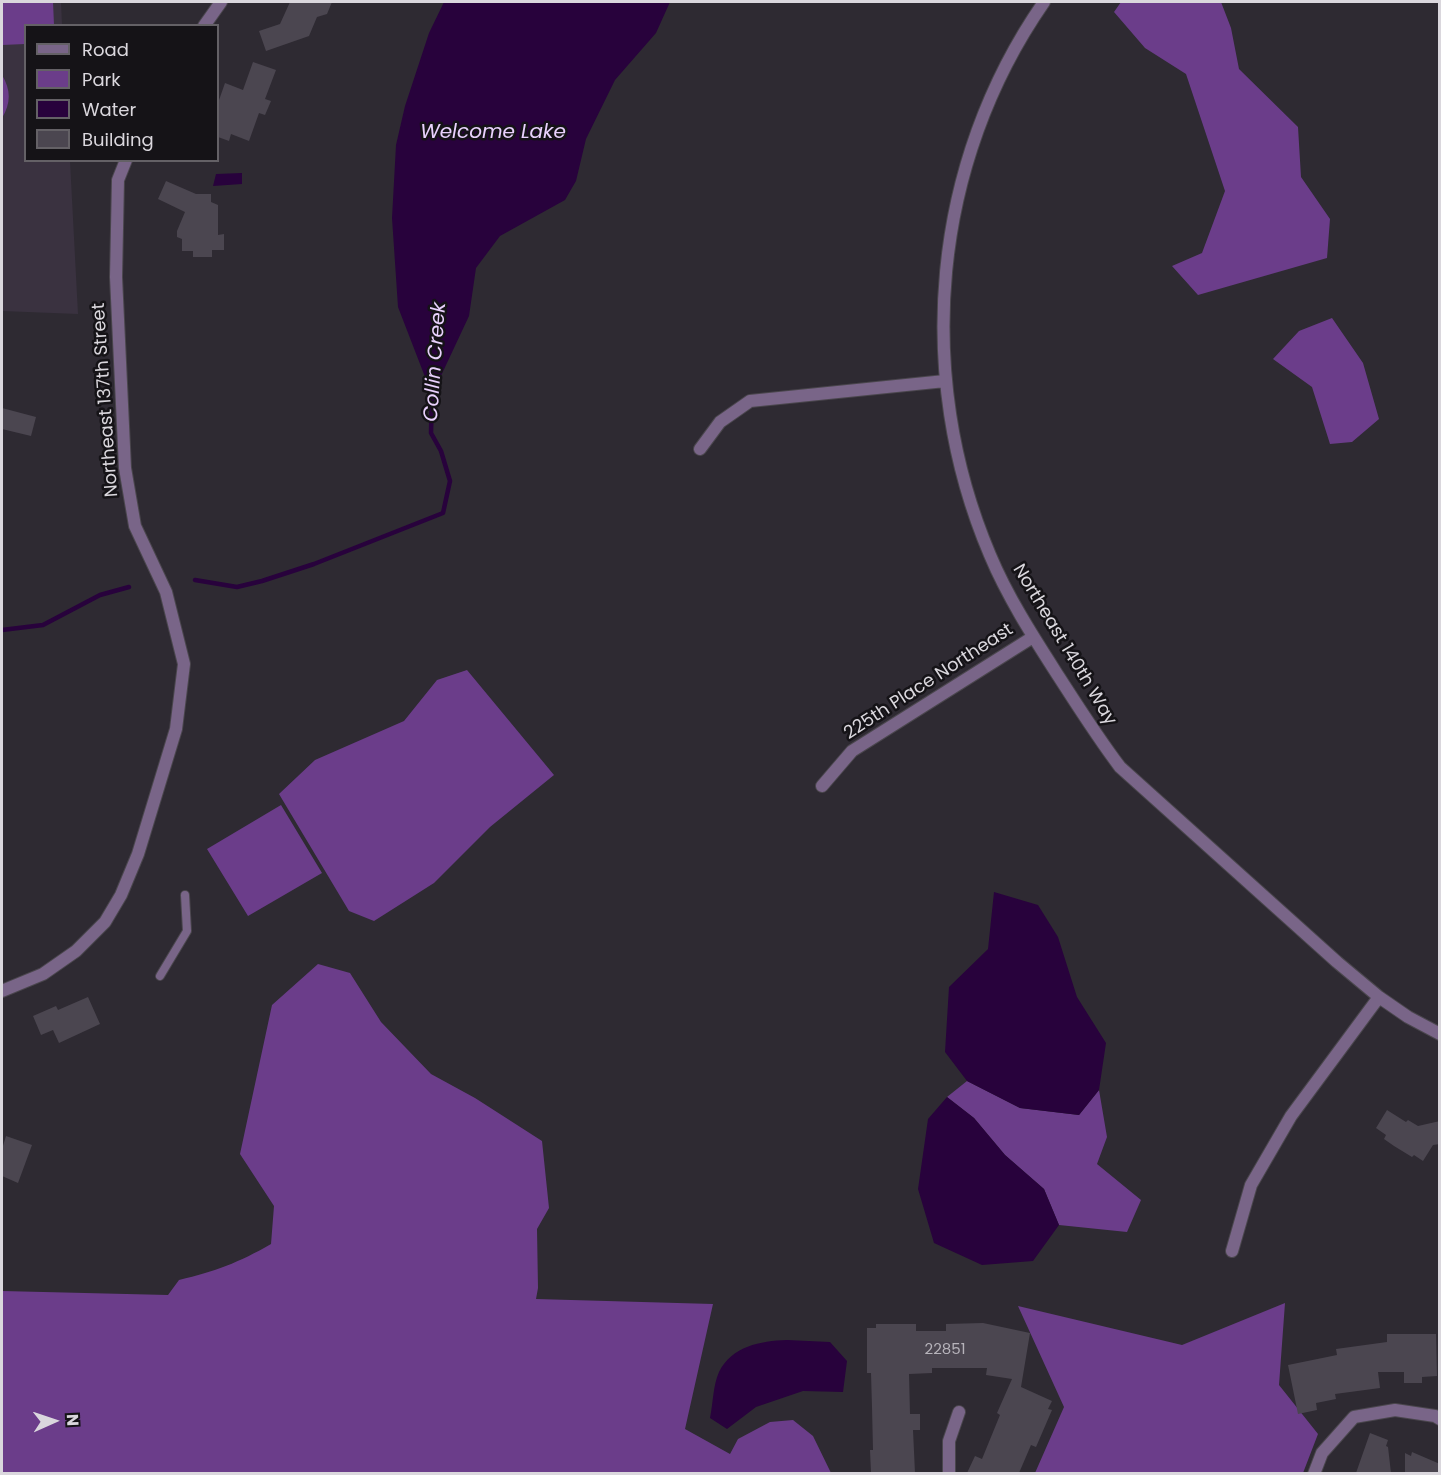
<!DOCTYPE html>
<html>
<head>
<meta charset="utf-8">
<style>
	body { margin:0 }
	#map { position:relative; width:1441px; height:1475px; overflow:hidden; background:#2e2a32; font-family:Poppins,sans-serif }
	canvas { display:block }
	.frame { position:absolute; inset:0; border:3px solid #dad7dd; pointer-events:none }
	.legend { position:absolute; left:24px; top:24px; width:195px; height:138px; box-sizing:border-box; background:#151317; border:2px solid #646166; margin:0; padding:8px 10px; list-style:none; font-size:18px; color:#dad7dd }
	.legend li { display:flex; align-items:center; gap:12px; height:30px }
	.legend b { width:30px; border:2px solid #646166 }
	.north { position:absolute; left:24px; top:1391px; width:60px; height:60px; -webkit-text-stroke:4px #151317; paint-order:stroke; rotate:87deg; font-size:16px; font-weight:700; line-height:24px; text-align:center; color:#dad7dd }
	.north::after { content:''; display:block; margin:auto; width:21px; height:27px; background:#dad7dd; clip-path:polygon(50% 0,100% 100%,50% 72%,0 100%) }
</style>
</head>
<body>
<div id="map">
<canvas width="1441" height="1475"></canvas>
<div class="frame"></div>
<ul class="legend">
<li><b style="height:8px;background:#796588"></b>Road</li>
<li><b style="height:16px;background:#6b3d8a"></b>Park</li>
<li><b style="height:16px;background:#28023c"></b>Water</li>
<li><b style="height:16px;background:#4b4650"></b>Building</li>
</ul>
<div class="north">N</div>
</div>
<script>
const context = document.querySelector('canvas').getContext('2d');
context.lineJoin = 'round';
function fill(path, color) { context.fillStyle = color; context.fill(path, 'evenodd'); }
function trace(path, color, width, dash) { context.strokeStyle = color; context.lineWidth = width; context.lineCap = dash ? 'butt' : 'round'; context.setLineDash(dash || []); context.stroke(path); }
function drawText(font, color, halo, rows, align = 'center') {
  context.font = font + ' Poppins,sans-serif'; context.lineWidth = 5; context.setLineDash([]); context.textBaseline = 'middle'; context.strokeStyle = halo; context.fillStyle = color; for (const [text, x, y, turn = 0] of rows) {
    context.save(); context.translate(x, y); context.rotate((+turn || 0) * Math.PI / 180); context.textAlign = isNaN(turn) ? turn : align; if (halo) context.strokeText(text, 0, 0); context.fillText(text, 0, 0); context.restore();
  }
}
fill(new Path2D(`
	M2,2H61L62,25L26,26V160L70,161L78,314L2,311Z`), '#3a3240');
fill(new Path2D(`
	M2,2H53L54,25L26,26L25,44L2,45Z
	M1121,2H1221L1231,28L1239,69L1298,127L1301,177L1330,219L1327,258L1198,295L1172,266L1202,253L1225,191L1186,74L1145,48L1114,12Z
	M2,75C11,90 11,103 2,118Z
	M1332,318L1363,363L1379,419L1352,442L1330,444L1312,387L1273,359L1299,331Z
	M467,670L554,775L490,827L434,883L374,921L349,911L279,794L315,760L404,721L437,680Z
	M281,805L322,873L248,916L207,849Z
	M318,964L350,973L381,1022L431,1074L475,1098L542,1141L549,1208L537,1229L538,1288L536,1299L713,1304L685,1429L730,1454L738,1439L770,1422L793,1420L813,1436L831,1473H2V1291L168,1295L179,1280C216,1271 238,1263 271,1244L274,1206L240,1154L272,1005Z
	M967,1081L1020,1108L1079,1115L1099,1090L1107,1137L1097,1164L1141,1200L1127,1232L1059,1225L1044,1189L1005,1155L974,1118L947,1097Z
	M1285,1303L1279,1385L1318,1434L1303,1473H1035L1064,1407L1018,1306L1182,1345Z`), '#6b3d8a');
fill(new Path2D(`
	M444,2H670L656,33L615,80L586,139L576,181L565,200L500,236L476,268L469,316L432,395L398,307L392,218L396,145L405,106L429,33Z
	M242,173V184L213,186L216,174Z
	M994,892L1038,905L1058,937L1077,997L1106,1043L1099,1090L1079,1115L1020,1108L967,1081L945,1052L949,987L988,949Z
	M947,1097L974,1118L1005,1155L1044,1189L1059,1225L1033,1261L982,1265L934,1243L918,1189L928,1119Z
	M787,1340L830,1342L847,1361L843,1392L803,1391L756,1407L727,1429L710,1418C713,1404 713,1385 719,1372C732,1346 760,1341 787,1340Z`), '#28023c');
trace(new Path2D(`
	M195,580L237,587L262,581L314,564L443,513L450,481L441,451L431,433L432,391
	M2,630L43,625L100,595L129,587`), '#28023c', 4.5);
fill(new Path2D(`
	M290,2H332L327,14L317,17L309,36L266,51L259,31L280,24Z
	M253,62L276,70L265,99L271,101L265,115L259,113L249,141L231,134L229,141L218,137V103L225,83L243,90Z
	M166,181L196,194H211V202L218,205V235L224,234V250H212V257H193V251H182V239L177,237V231L185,212L158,199Z
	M2,408L36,417L31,436L2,429Z
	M88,997L100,1024L59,1043L53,1030L41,1035L33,1016L56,1006L58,1010Z
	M1387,1110L1406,1122L1408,1120L1418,1126L1440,1121V1144L1433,1145L1423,1161L1414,1155L1412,1157L1394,1146L1384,1139L1386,1135L1376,1128Z
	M6,1136L32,1145L18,1183L2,1176V1149Z
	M983,1323L1030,1333L1021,1387L1052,1401L1048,1409L1052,1410L1036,1447L1031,1445L1019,1473H967L975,1456L982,1459L1000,1415L997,1413L1012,1379L986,1375L987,1368H932V1373L909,1374L910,1414H920V1430H913L915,1473H871L870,1450H873L872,1407L871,1373H867V1328H876V1324H916V1331H946V1324Z
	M1387,1334H1436L1437,1376L1422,1377V1383H1404V1372H1378L1380,1388L1335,1394L1336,1399L1316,1403L1317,1410L1298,1414L1288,1365L1337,1355L1336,1349L1387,1342Z
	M1370,1433L1388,1440L1386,1446L1388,1447L1391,1473H1356Z
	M1412,1452L1440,1464V1473H1405V1453L1411,1456Z`), '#4b4650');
const lane = new Path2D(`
	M160,976L187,931L185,895`);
const street = new Path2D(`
	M1044,2C932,163 913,374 990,555C1008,598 1034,638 1059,677C1079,708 1098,738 1120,767L1337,962L1379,997L1408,1017L1440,1034
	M204,26L221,2
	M700,449L720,422L750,401L945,381
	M822,786L852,751L1033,637
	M2,991L43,974L76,951L105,922L121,895L138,854L176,729L184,664L166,592L135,526L125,468L116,277L118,180L126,160
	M1232,1251L1251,1185L1291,1116L1379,997
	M949,1474V1441L959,1412
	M1314,1474L1322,1453L1354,1417L1395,1410L1435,1416L1440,1419`);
trace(lane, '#4a464d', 10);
trace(street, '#4a464d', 14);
trace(lane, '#796588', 8);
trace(street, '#796588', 12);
drawText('15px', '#b6b3ba', null, [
	["22851",945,1350]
]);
drawText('18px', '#dad7dd', '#151317', [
	["Northeast 137th Street",106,400,-94],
	["Northeast 140th Way",1064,645,59],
	["225th Place Northeast",929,682,-33]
]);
drawText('italic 20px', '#e9d1fd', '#151317', [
	["Welcome Lake",493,133],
	["Collin Creek",436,362,-86]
]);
</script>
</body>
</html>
